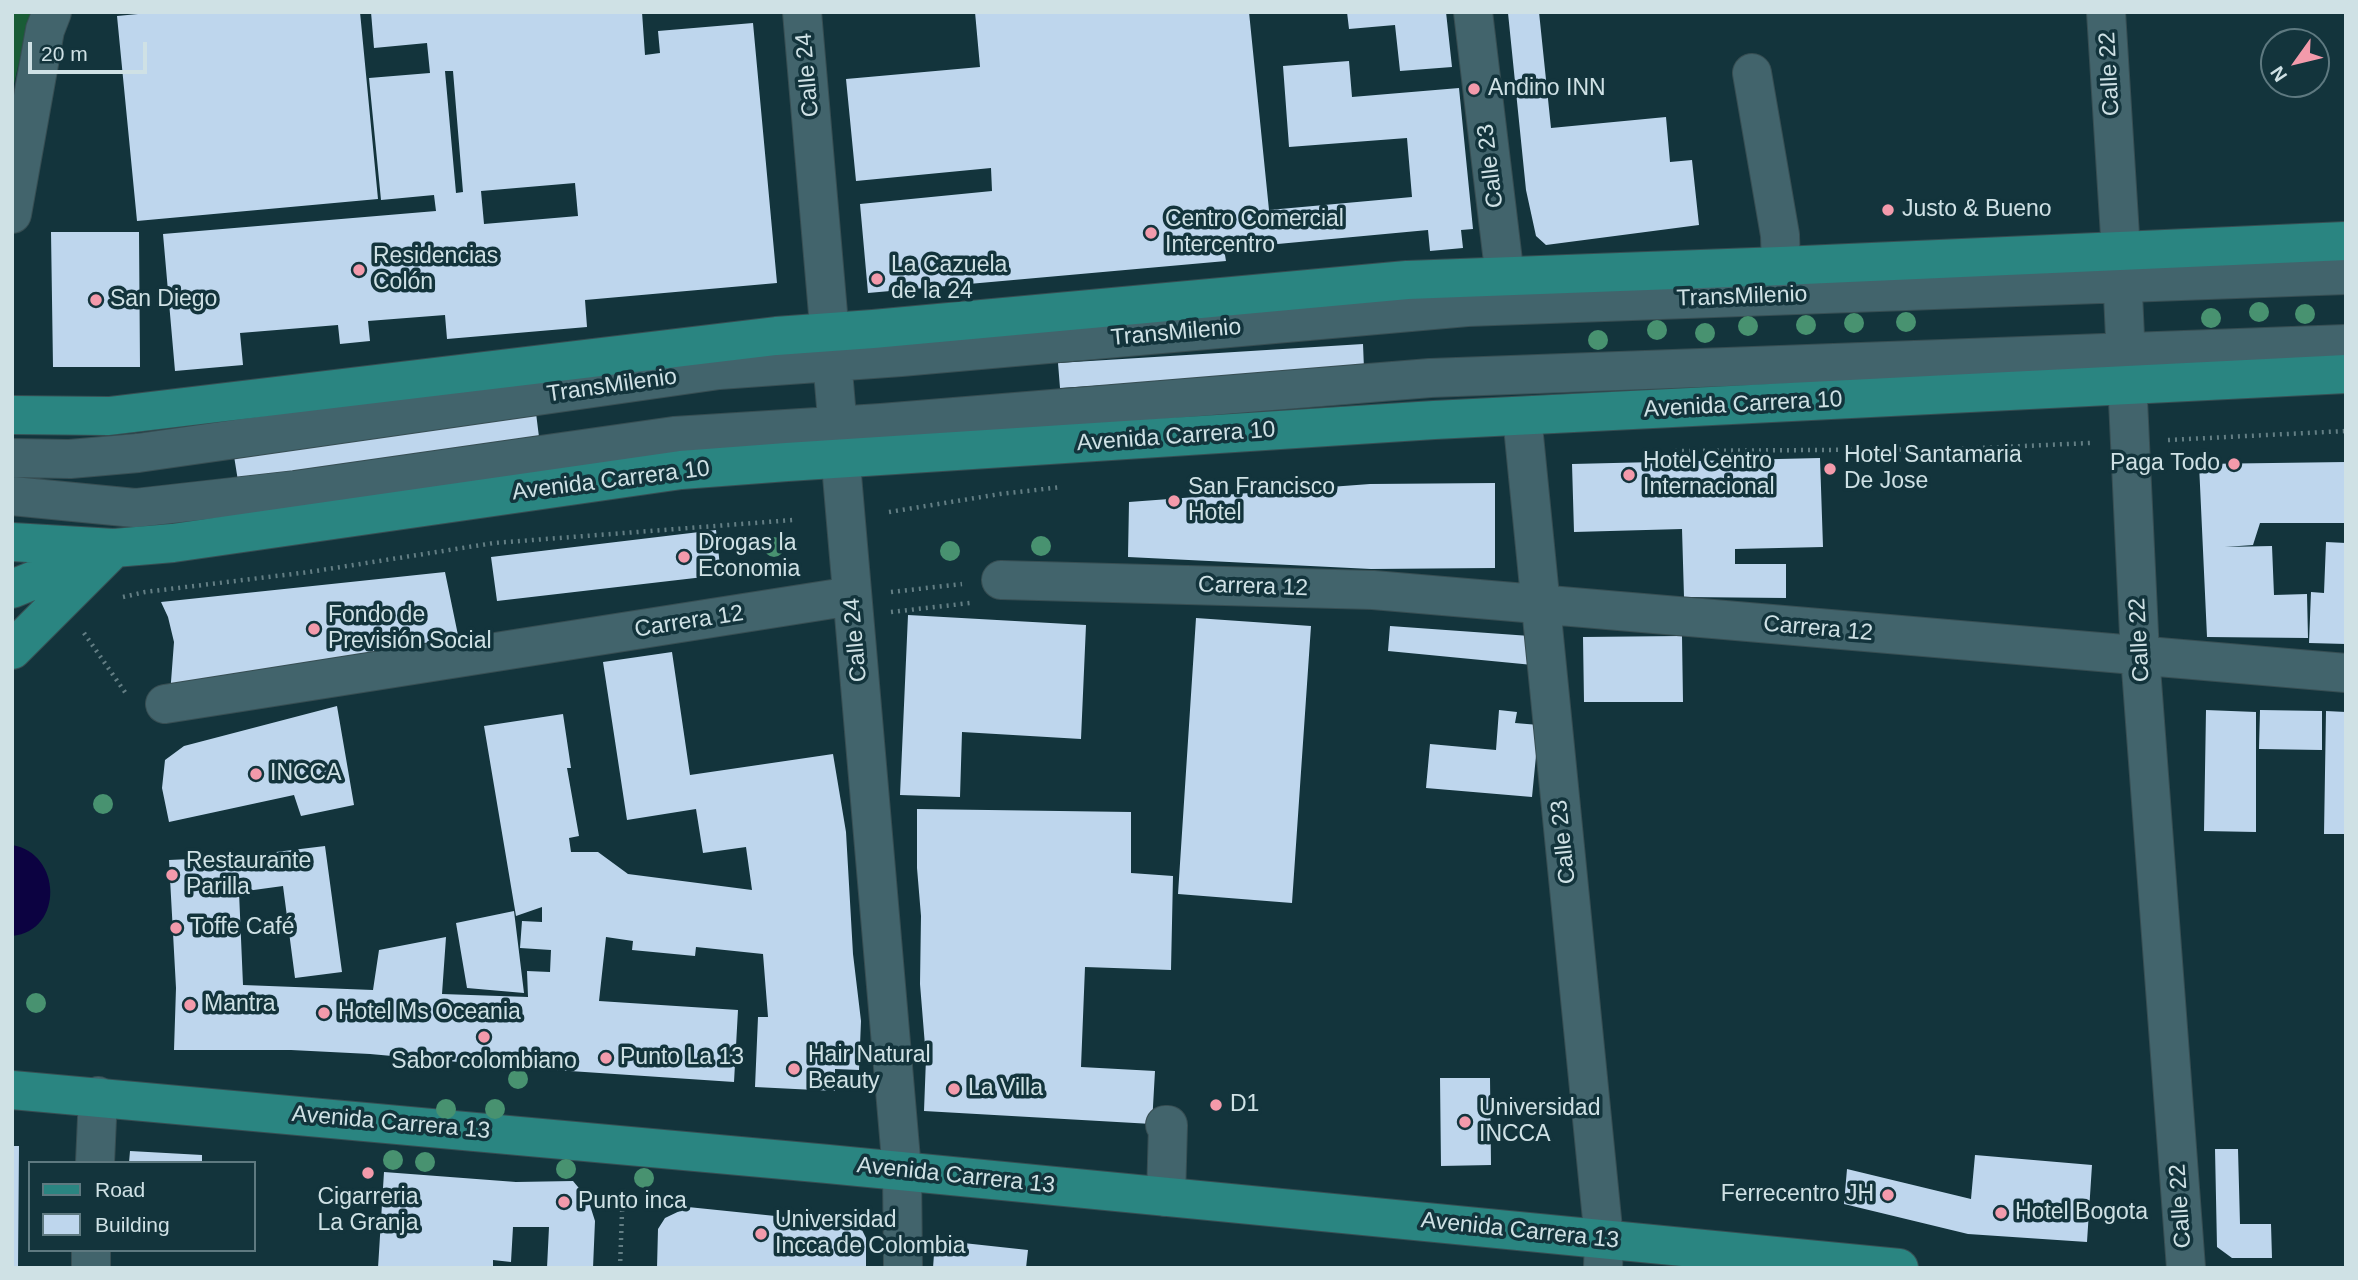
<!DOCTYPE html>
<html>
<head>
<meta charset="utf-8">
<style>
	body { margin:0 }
	#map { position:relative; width:2358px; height:1280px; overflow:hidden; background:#13343c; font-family:Arial,sans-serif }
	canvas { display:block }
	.frame { position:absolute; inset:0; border:14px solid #cfe1e5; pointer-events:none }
	.legend { position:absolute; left:28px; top:1161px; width:228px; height:91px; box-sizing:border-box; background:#13343c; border:2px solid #5e7980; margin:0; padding:9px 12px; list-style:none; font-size:21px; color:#cfe1e5 }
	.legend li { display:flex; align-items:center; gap:14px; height:35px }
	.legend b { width:35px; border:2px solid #5e7980 }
	.north { position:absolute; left:2260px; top:28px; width:70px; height:70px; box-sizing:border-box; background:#13343c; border:2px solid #5e7980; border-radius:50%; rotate:236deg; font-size:19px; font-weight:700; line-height:28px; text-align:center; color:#cfe1e5 }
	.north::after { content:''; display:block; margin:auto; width:24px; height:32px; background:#f39aab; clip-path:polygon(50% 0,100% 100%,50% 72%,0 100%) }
	.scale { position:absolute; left:28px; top:42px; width:119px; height:32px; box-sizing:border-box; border:4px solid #cfe1e5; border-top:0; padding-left:9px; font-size:21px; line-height:24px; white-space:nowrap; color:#cfe1e5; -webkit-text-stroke:5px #13343c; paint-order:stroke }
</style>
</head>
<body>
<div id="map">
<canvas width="2358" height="1280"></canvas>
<div class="frame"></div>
<ul class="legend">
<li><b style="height:9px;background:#2a8581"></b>Road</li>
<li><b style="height:19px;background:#bed6ed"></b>Building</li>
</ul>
<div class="north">N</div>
<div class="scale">20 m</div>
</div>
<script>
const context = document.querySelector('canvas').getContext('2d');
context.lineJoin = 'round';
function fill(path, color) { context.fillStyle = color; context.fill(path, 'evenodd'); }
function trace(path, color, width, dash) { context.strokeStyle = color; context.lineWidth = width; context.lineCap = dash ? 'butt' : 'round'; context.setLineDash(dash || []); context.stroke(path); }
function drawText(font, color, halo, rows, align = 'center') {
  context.font = font + ' Arial,sans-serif'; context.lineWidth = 7; context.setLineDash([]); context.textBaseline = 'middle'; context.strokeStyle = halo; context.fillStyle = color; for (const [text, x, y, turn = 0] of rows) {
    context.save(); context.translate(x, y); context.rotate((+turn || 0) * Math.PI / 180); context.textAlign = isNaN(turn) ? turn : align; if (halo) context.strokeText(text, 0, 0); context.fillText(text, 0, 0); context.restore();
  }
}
fill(new Path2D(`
	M12,12H31L12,92Z`), '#195c36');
fill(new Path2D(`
	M12,845C62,853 64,931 12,936Z`), '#0c0241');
fill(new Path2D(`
	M159,12H360L378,199L137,221L117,16Z
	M371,12H642L645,55L660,53L658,31L753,23L777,283L585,300L587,327L447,339L445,315L368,321L370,341L340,344L338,325L240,333L243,365L175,371L163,234L436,211L434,195L381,200L369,78L430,73L427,43L374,48ZM445,71H453L463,192L456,193ZM575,183L578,216L484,224L481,191Z
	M975,12H1249L1269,210L1412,197L1407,138L1289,147L1283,66L1349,61L1352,97L1459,88L1473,229L1461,230L1463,248L1430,251L1428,230L1224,249L1226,261L868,293L860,204L992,191L991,168L856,181L846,79L980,67Z
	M1347,12H1446L1452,67L1400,71L1395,25L1349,29Z
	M1539,12L1551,128L1666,117L1670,162L1692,160L1699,225L1546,245L1536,236L1526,190L1508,13Z
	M51,232H139L140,367H53Z
	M1363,344L1364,369L1060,388L1058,363Z
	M536,413L539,437L238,481L234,456Z
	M1820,458L1823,547L1735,549V564H1786V598L1684,597L1682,529L1574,532L1572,464Z
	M2346,462V523H2260L2253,545L2225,547L2272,546L2274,595L2307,594L2308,638L2207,637L2199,464Z
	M1495,483V568L1371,569L1128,557L1129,502L1370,484Z
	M716,530L721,575L497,601L491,557Z
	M2326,542L2346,543V644L2309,643L2311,592L2324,593Z
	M445,572L459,640L170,695L174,642L168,617L161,602Z
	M908,615L1086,625L1081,739L962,732L960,797L900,795Z
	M1196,618L1311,626L1292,903L1178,894Z
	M1390,626L1530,636L1533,665L1388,651Z
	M1682,636L1683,702H1584L1583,637Z
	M672,652L690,775L833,754L846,832L853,954L861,1021L859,1070L835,1069V1091L755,1087L758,1017H768L763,954L696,947L695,956L632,950L633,941L606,937L599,1001L738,1010L734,1082L525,1068L370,1054L291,1050H174L176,988L169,860L235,857L325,846L342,972L295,978L283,886L239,892L243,985L373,990L379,950L446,937L442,994L528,997L527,971L550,972L551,950L520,948L522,921L542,922V907L516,916L484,726L563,714L571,768H567L579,836L569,838L571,852H598L628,874L752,890L746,847L703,853L696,809L627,820L603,662Z
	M337,706L354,805L301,816L294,795L169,822L162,788L165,760L184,746Z
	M1499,710L1517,712L1515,723L1539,725L1532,797L1426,788L1430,744L1496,750Z
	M2206,710L2256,712V832L2204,831Z
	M2260,710L2322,711V750L2259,749Z
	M2326,711L2346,712V834H2324Z
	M917,809L1131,812V873L1173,876L1171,970L1085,967L1081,1067L1155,1071L1152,1124L924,1111L926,1058L920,984L921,916L917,868Z
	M514,911L524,993L467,988L456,923Z
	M1440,1078H1490L1491,1165L1441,1166Z
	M12,1146H19L18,1268H12Z
	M2215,1149H2238L2240,1224H2271L2272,1258H2232L2217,1247Z
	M130,1151L202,1155V1163H129Z
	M1975,1155L2092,1165L2087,1242L1968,1234L1844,1204L1847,1169L1971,1199Z
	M384,1172L516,1182L573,1181L588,1199L595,1221L593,1268H547L549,1227H513L511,1262L493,1260V1268H378Z
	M688,1207L853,1224L862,1230L866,1238V1268H657L658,1229L665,1218Z
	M954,1242L1028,1250L1026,1268H933L934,1254Z`), '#bed6ed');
const minor = new Path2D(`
	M802,12L902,1171L903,1268
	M1473,12L1505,278
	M2106,12L2121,252L2140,655L2186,1268
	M1752,73L1780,235L1781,266
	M12,214L45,30L52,12
	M1522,416L1604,1239L1603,1268
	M12,458L70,459L138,453L719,370L901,357L1467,307L2346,275
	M12,496L135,508L295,490L674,436L881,423L1430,378L2346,344
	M1001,580L1373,590L2346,673
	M165,704L852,596
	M1165,1125H1168L1166,1197
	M95,1163L98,1096
	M91,1268V1250`);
const major = new Path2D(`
	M12,415L109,416L776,336L873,329L1407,280L1781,266L2346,241
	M12,542L114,548L173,543L681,470L787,462L1434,420L2346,374
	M12,589L98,554
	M12,650L114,548
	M12,1090L828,1164L1899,1268`);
trace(minor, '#374e53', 40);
trace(major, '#374e53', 40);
trace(new Path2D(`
	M2168,440L2346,431
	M1675,451L1958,449L2090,443
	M889,512L1000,494L1062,487
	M891,592L962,584
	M123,597L145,592L309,572L494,543L793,520
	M891,612L970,603
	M84,633L127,695
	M620,1268L623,1185`), '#637e84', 4.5, [2, 5]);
trace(minor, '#42646c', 38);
trace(major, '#2a8581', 38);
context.fillStyle = '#489270';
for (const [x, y] of [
	[2259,312],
	[2305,314],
	[2211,318],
	[1906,322],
	[1854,323],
	[1806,325],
	[1748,326],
	[1657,330],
	[1705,333],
	[1598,340],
	[1041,546],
	[774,547],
	[950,551],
	[103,804],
	[36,1003],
	[518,1079],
	[446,1109],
	[495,1109],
	[393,1160],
	[425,1162],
	[566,1169],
	[644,1178]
]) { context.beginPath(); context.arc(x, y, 10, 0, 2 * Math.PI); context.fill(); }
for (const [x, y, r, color] of [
	[1474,89,7,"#f39aab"],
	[1888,210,7,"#f39aab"],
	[1151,233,7,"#f39aab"],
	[359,270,7,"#f39aab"],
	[877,279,7,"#f39aab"],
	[96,300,7,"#f39aab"],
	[2234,464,7,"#f39aab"],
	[1830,469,7,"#f39aab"],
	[1629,475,7,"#f39aab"],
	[1174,501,7,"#f39aab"],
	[684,557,7,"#f39aab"],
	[314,629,7,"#f39aab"],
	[256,774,7,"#f39aab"],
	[172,875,7,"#f39aab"],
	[176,928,7,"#f39aab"],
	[190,1005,7,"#f39aab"],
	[324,1013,7,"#f39aab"],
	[484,1037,7,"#f39aab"],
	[606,1058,7,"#f39aab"],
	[794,1069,7,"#f39aab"],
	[954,1089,7,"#f39aab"],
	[1216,1105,7,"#f39aab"],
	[1465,1122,7,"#f39aab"],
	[368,1173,7,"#f39aab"],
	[1888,1195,7,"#f39aab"],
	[564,1202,7,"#f39aab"],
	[2001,1213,7,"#f39aab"],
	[761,1234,7,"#f39aab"]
]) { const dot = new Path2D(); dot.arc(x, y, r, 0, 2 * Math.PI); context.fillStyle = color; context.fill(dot); trace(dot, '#13343c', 2.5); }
drawText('23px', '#cfe1e5', '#13343c', [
	["Calle 22",2110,74,-93],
	["Calle 24",808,75,-95],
	["Calle 23",1491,166,-97],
	["TransMilenio",1742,297,-2],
	["TransMilenio",1176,333,-5],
	["TransMilenio",612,386,-8],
	["Avenida Carrera 10",1743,405,-3],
	["Avenida Carrera 10",1176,437,-4],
	["Avenida Carrera 10",611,481,-7],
	["Carrera 12",1253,587,2],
	["Carrera 12",689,622,-9],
	["Carrera 12",1818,629,5],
	["Calle 24",856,640,-95],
	["Calle 22",2140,640,-93],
	["Calle 23",1564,842,-96],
	["Avenida Carrera 13",391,1123,5],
	["Avenida Carrera 13",956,1176,6],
	["Calle 22",2181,1206,-94],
	["Avenida Carrera 13",1520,1231,6]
]);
drawText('23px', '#cfe1e5', '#13343c', [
	["Andino INN",1488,89],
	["Justo & Bueno",1902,210],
	["Centro Comercial",1165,220],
	["Intercentro",1165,246],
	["Residencias",373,257],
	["Colón",373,283],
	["La Cazuela",891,266],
	["de la 24",891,292],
	["San Diego",110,300],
	["Hotel Santamaria",1844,456],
	["De Jose",1844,482],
	["Hotel Centro",1643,462],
	["Internacional",1643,488],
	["Paga Todo",2220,464,"right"],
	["San Francisco",1188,488],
	["Hotel",1188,514],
	["Drogas la",698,544],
	["Economia",698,570],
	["Fondo de",328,616],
	["Previsión Social",328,642],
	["INCCA",270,774],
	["Restaurante",186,862],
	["Parilla",186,888],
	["Toffe Café",190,928],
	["Mantra",204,1005],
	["Hotel Ms Oceania",338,1013],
	["Hair Natural",808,1056],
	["Beauty",808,1082],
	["Punto La 13",620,1058],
	["Sabor colombiano",484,1062,"center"],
	["La Villa",968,1089],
	["D1",1230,1105],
	["Universidad",1479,1109],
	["INCCA",1479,1135],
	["Ferrecentro JH",1874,1195,"right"],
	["Cigarreria",368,1198,"center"],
	["La Granja",368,1224,"center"],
	["Punto inca",578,1202],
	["Hotel Bogota",2015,1213],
	["Universidad",775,1221],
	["Incca de Colombia",775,1247]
], 'left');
</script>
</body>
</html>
